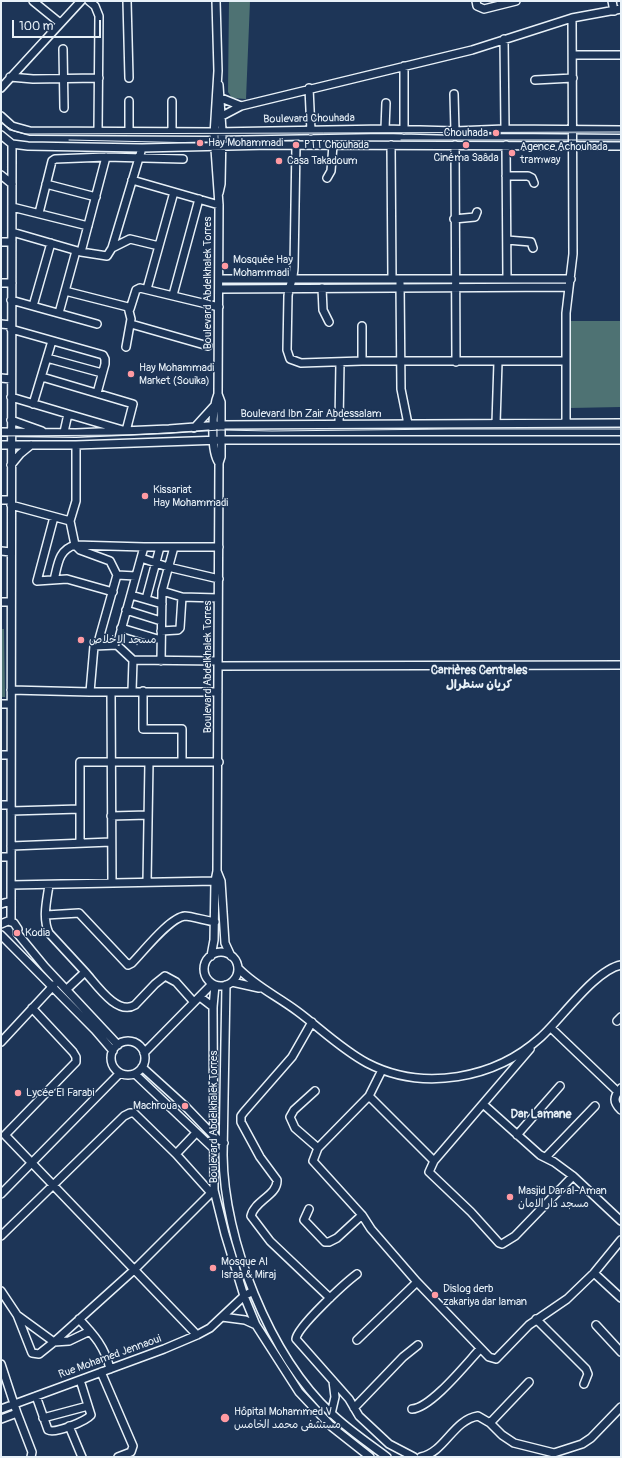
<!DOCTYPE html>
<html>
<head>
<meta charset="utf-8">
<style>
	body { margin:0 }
	#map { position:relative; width:622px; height:1458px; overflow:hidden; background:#1d3557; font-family:Pangolin,sans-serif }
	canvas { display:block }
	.frame { position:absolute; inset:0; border:2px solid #e8f1f8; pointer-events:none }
	.scale { position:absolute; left:12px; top:20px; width:89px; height:18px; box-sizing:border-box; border:2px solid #e8f1f8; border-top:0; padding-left:5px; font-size:12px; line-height:14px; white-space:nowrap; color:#e8f1f8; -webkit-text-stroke:3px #1d3557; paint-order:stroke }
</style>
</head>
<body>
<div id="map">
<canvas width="622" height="1458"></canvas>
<div class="frame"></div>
<div class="scale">100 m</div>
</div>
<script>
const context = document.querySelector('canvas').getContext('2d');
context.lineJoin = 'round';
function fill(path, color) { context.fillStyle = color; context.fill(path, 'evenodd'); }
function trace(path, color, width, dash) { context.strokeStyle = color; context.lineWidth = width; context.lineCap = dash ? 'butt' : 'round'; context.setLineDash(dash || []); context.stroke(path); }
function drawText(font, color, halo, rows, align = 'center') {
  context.font = font + ' Pangolin,"Playpen Sans Arabic",sans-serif'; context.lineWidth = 3; context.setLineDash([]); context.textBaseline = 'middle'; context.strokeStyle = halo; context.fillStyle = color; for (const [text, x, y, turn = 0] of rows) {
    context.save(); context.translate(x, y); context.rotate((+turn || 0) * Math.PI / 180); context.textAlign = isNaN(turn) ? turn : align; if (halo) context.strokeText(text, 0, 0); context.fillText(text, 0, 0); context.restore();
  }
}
fill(new Path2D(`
	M229,1H250L246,99L232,98L228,92Z
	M570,321H621V407L570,408Z
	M1,629H4L5,697H1Z`), '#4e7273');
const minor = new Path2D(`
	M33,1L60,23
	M89,1L95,6L99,16L98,131
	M127,1L129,78
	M476,1L477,6L484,9L516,1
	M612,1L614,11
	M621,1V3
	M504,39L505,129
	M63,49L64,108
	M573,55H621
	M404,66V130
	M10,77L33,79L99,78
	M535,80L573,78
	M1,88L81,1
	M309,88L311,131
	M454,94L455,131
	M221,98L241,106
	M1,116L12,126L30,131L214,132L385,129L455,131L505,129L621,130
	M222,116L241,106L472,50L572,18L621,9
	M385,129L386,103
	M129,131V101
	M172,131V101
	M1,135L12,144L28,146L142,148L270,145L621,146
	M296,145L294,267C294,278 289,286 288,296L287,350L290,359L301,363L362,361H565
	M391,145L392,279
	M455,145L456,362
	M506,145L507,279
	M1,175L12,184
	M506,176H528L532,178L534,183
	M327,178L331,171L333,145
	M132,180L219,205
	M46,184L96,197
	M219,193L221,184L222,131L219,85
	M12,207L88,226
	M39,213L52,161L55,159L106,157L183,159
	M454,219L475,217L477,212
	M12,232L81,252L107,256L112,248L142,148
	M507,240L531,242L533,248
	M1,242H12
	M112,248L130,239L159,246
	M81,252L106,157
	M219,279H571
	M1,283H12
	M400,283L401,389L408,424
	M322,288L323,310L329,322
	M147,289L174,192
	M219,289L569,287
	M65,291L128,307L131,319L126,347
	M173,295L199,199
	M11,300L97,324
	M33,306L51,243
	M130,309L136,290L140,288L219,307
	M59,313L76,251
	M1,324L11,325
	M131,324L208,346
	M11,329L103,355L105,359V364L97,393
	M47,358L102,373
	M362,361V326
	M42,377L133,404L126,431L68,414
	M1,378L11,379
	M218,394C212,408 210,451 219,463
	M11,397L68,414L64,432
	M33,404L52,341
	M11,420L42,431
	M496,423L498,362
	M566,423V313L573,254L572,18
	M339,424L340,362
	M194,428L214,406
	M1,432L76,433L169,429L221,425L621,423
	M1,445H76L221,440H621
	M76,445V501L70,521L75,545L144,547H219
	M11,465L20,454L31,445
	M1,500H11
	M11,505L70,521
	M54,517L37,581L67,579L113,592
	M1,551L11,552
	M141,558L168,567L219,579
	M117,575L136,576
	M54,580C58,565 58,550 75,545L80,550L110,561L117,575L97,646
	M162,591L182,597L218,598
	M131,595L162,604
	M146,599L160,547
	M1,602H11
	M126,610L161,621
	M121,628L161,640
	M161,631L178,630L180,628L182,597
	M133,660L117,645L144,547
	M161,661L162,591L174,547
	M218,666L621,665
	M11,690L90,692H218
	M132,691L133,660L218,661
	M143,691V729H182V762
	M90,692L94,646L117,645
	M111,692L112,883
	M1,704H11
	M1,755H11
	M1,805H11
	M11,811L80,809
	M111,816L148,815
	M80,843V762H219
	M11,846L111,842
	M1,857H11
	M217,871L221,881L225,943L231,956
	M147,882L149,762
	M11,885L215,881
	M49,885C47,900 42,918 49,933L85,972L67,989
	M1,904L11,901
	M46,915L79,913L128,965L132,963C143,952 170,917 185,916C190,916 208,921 215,922
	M11,921L12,144
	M1,924L8,921L14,923L18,929L17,933L45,967L118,1045
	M1,935L95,1030L113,1051
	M204 969a17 17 0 1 1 34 0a17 17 0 1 1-34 0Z
	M211,956L214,940L215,881L217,871L219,463L221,457V402L218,394L219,205L214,135L218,71L216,1
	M238,968C255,986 277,996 297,1011C320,1028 341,1049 367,1063C423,1092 495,1079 541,1037C562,1018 595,970 621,965
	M85,972C96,984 117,1016 135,1005L155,984L165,976L176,982L192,1000
	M232,982L259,988
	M215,985L213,1007L214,1190L225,1234L244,1296L256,1325L299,1392L332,1427L370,1457
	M226,985L223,1155C224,1240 269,1355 332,1414C349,1430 368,1443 387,1457
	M200,997L213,1007
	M32,1008L73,1052L76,1057V1062L5,1135L197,1335
	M617,1021L621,1017
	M312,1022L292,1057L244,1112L241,1116V1122L260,1157L277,1180C278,1195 254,1201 251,1216L270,1241L330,1298
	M551,1028L618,1092
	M111 1058a17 17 0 1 1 34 0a17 17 0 1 1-34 0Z
	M1,1042L54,985
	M530,1049L434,1161L429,1172L471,1212L499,1243L502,1244L515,1236L573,1176
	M144,1053L212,984
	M142,1067L185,1106L214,1136L224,1143
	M382,1070L369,1096L318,1148L313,1161L362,1215L371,1229L417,1282L489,1357L496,1359L529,1325L567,1299L594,1273L621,1240
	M135,1074L216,1151
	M621,1088C613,1097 613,1102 621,1110
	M315,1091L294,1110L290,1117L295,1128L318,1148
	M369,1096L434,1161
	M483,1104L540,1155L554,1162L573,1176L621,1221
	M517,1135L560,1086
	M176,1154L211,1193
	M546,1157L595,1106
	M1,1194L120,1073
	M309,1209L304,1220L325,1242H329L337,1238L362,1215
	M1,1236L124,1116L130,1113H134L176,1154L196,1133
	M594,1273L621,1298
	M357,1274C345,1283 297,1327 296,1339L349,1399L359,1416L389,1444L414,1457
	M1,1291L17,1315L54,1342L69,1341L90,1331
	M17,1315L32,1353L39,1354L54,1342L134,1270L214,1190
	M222,1317L245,1320L256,1325
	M79,1319C94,1335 105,1347 110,1369
	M536,1319L586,1369L588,1374L584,1384
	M596,1325L621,1352
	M357,1340L417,1282
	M1,1364L17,1413L32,1452L31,1457
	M101,1372L133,1446L131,1452L118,1457
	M36,1396L48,1430C55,1434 86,1421 91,1415L80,1380
	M354,1408L403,1357L418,1345
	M1,1409L164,1349L197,1335L210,1328L244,1296L253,1291
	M412,1409C431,1408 466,1364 480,1349
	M331,1414L335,1397L333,1381
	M43,1418L88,1406
	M1,1419L17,1413
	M490,1423L529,1382
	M69,1426L82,1457
	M421,1457C445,1452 453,1420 478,1416L490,1423L502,1435L514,1443L554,1453L582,1444L591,1438L621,1407`);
trace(minor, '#e8f1f8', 10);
trace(minor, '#1d3557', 7);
trace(new Path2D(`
	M1,123L14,131L25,134L621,132
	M69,140L200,143L299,140
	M401,140H621
	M1,436L130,435L221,430L272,431L449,429H621`), '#e8f1f8', 1);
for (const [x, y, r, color] of [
	[496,133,4,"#ff9aa2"],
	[200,143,4,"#ff9aa2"],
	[296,145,4,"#ff9aa2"],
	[466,145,4,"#ff9aa2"],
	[512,153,4,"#ff9aa2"],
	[279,161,4,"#ff9aa2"],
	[225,266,4,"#ff9aa2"],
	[131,374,4,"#ff9aa2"],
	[145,496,4,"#ff9aa2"],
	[81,640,4,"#ff9aa2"],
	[17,933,4,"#ff9aa2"],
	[18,1093,4,"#ff9aa2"],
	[185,1106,4,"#ff9aa2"],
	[510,1197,4,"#ff9aa2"],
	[213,1268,4,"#ff9aa2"],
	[435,1295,4,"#ff9aa2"],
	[225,1418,5,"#ff9aa2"]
]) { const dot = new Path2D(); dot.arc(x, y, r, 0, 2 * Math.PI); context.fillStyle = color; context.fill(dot); trace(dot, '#1d3557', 1.5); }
drawText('11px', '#e8f1f8', '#1d3557', [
	["Boulevard Chouhada",309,119,-1],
	["Boulevard Abdelkhalek Torres",208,283,-90],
	["Boulevard Ibn Zair Abdessalam",311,414],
	["Boulevard Abdelkhalek Torres",208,667,-90],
	["Boulevard Abdelkhalek Torres",214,1117,-90],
	["Rue Mohamed Jennaoui",110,1357,-20]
]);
drawText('11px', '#e8f1f8', '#1d3557', [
	["Chouhada",488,133,"right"],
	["Hay Mohammadi",208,143],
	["PTT Chouhada",304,145],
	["Agence Achouhada",520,147],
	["tramway",520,160],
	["Cinéma Saâda",466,158,"center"],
	["Casa Takadoum",287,161],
	["Mosquée Hay",233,260],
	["Mohammadi",233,273],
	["Hay Mohammadi",139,368],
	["Market (Souika)",139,381],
	["Kissariat",153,490],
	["Hay Mohammadi",153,503],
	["مسجد الإخلاص",89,640],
	["Kodia",25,933],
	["Lycée El Farabi",26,1093],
	["Machroua",177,1106,"right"],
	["Masjid Dar al-Aman",518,1191],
	["مسجد دار الامان",518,1204],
	["Mosque Al",221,1262],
	["Israa & Miraj",221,1275],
	["Dislog derb",443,1289],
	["zakariya dar laman",443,1302],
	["Hôpital Mohammed V",234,1412],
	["مستشفى محمد الخامس",234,1425]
], 'left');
drawText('bold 12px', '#e8f1f8', '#1d3557', [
	["Carrières Centrales",479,671],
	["كريان سنطرال",479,685],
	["Dar Lamane",541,1115]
]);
</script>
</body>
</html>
